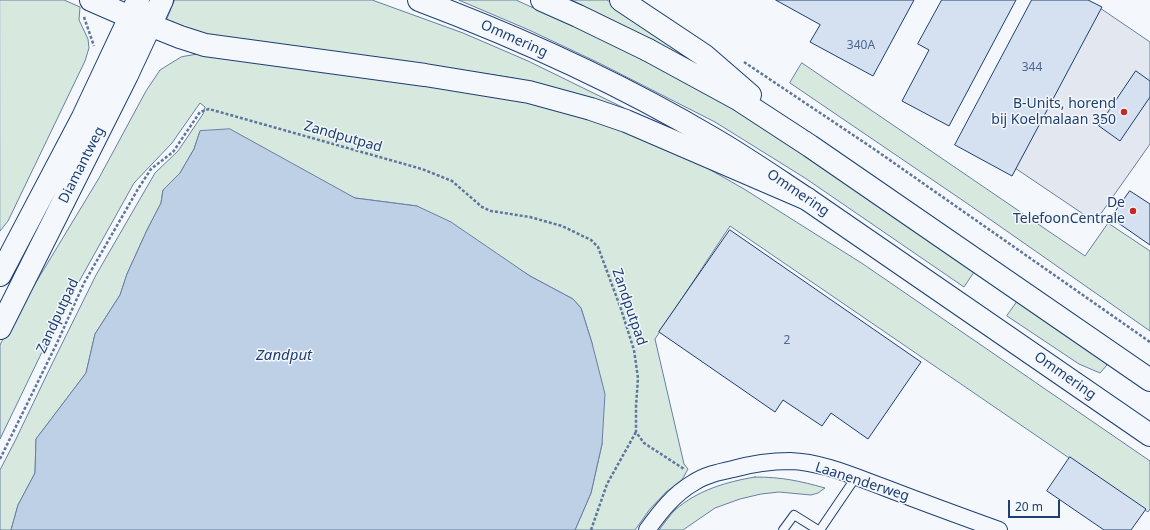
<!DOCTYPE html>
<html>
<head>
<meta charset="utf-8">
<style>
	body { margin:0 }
	#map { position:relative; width:1150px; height:530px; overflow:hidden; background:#f4f7fb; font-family:"Noto Sans",sans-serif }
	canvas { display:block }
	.scale { position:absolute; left:1008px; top:500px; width:52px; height:18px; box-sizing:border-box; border:2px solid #1d3f73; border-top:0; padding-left:5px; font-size:12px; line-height:14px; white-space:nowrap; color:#1d3f73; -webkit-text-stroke:3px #f4f7fb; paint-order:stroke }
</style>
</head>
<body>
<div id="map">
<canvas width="1150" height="530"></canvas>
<div class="scale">20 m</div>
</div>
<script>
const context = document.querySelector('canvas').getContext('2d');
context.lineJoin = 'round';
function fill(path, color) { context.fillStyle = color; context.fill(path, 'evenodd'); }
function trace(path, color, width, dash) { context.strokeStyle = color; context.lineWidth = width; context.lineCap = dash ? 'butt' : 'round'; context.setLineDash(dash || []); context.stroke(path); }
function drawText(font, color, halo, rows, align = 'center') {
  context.font = font + ' "Noto Sans",sans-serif'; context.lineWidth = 3; context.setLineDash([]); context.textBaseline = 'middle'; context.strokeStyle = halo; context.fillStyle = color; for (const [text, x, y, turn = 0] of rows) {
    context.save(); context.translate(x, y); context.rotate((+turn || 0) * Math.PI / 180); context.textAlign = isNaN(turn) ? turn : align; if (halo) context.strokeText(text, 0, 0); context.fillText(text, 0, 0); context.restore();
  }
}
const green = new Path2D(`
	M0,0H64L80,7L79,20L88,39L89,48L85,61L8,221L0,231Z
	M175,0H372L463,33L528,61L624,108L621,114L571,95L513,78L410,62L210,37L166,22Z
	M459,0H516L621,48L691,84L754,121L976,269L964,287L805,178L715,122L599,63L529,30Z
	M572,0H607L703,60L700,66L653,40Z
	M198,54L395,80L563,107L688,157L744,189L863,264L1150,461V509L1148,512L730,226L655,339L684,464L688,469L682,480L666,492L650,509L635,530H575L591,493L602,444L592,343L581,308L573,299L530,276L417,206L355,198L200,131L194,149L180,173L163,190L161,203L147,230L127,274L120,295L95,334L86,373L36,439L35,473L18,505L11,530H0V470L16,439L52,364L96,275L155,173L178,151L203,114L205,107L200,103L172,143L134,183L56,323L0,439V345L9,327L99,178L146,91L160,70L181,57Z
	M802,63L1085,256L1108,223L1150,251V331L968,204L790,83Z
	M1019,299L1089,347L1107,365L1100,373L1079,364L1007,316Z
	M755,477C782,477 800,481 825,488L818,493L811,495L779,492L761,494L740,499L715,508L683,530H659C664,524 669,516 675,510C698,490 726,482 755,477Z`);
fill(green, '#d7e8df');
trace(green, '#687fa3', 1);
const parking = new Path2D(`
	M1100,8L1150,42V144L1095,222L1015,168Z`);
fill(parking, '#e3e8f0');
trace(parking, '#687fa3', 1);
const water = new Path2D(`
	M230,129L355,198L417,206L451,222L530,276L573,299L581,308L592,343L605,394L602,444L591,493L575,530H11L18,505L35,473L36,439L86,373L95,334L120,295L127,274L147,230L161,203L163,190L180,173L194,149L200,131Z`);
fill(water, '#bed0e5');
trace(water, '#687fa3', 1);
const building = new Path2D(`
	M776,0H914L873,76L810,42L820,25Z
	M942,0H1016L949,126L902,101L929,50L918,44Z
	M1032,0H1088L1102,7L1012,176L955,145Z
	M1136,71L1150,81V97L1120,141L1099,126Z
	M1130,191L1150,204V245L1111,218Z
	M730,230L921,362L868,439L831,413L822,426L783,400L775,412L659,332Z
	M1070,457L1146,509L1131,530H1104L1047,491Z`);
fill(building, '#d5e0f0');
trace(building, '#1d3f73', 1);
const lane = new Path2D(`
	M783,530L794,515L818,530
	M820,530L856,477`);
const street = new Path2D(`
	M647,530C660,512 674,494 693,483C705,475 719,472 733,469C751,464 771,461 790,461C822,462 853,476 883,487C922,502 960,516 999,530`);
const secondary = new Path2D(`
	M0,275L83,117L138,0
	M0,328L127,75L162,0`);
const primary = new Path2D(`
	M621,0L705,56L750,95
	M130,17L180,37L205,45L425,75L529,92L591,109L626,121L807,199L1150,435
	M648,50L738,99L810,146L1150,380`);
const highway = new Path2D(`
	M91,0L130,17
	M419,0C520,38 619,83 712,138C745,157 775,178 807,199
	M542,0L578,16L648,50`);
trace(lane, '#1d3f73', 10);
trace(street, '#1d3f73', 18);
trace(secondary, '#1d3f73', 24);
trace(primary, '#1d3f73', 24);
trace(highway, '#1d3f73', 24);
trace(new Path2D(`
	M84,17L94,46
	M744,62L874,149L1150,342
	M0,459L57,343L84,283L138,189L151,169L173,152L200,112L209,109L422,169L452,181L482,207L491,211L530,217L562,226L591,240L598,247L621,309L634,350L638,378L636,406V432L644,443L684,469
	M591,530L607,484L636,432`), '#5e769c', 2.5, [3, 2]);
trace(lane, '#f4f7fb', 8);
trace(street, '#f4f7fb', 16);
trace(secondary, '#f4f7fb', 22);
trace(primary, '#f4f7fb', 22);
trace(highway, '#f4f7fb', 22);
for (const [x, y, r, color] of [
	[1124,112,4,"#c62828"],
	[1133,211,4,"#c62828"]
]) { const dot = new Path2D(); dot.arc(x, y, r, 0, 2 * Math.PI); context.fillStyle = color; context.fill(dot); trace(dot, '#f4f7fb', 1.5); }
drawText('12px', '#4b6792', null, [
	["340A",861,46],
	["344",1032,68],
	["2",787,341]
]);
drawText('14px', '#1d3f73', '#f4f7fb', [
	["Ommering",514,39,24],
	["Zandputpad",343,137,16],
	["Diamantweg",82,165,-63],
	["Ommering",798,193,34],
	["Zandputpad",629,307,71],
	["Zandputpad",58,316,-65],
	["Ommering",1065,376,35],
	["Laanenderweg",862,482,18]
]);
drawText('14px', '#1d3f73', '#f4f7fb', [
	["B-Units, horend",1116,104],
	["bij Koelmalaan 350",1116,120],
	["De",1125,203],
	["TelefoonCentrale",1125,219]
], 'right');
drawText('italic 15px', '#1d3f73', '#f4f7fb', [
	["Zandput",284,356]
]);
</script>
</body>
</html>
